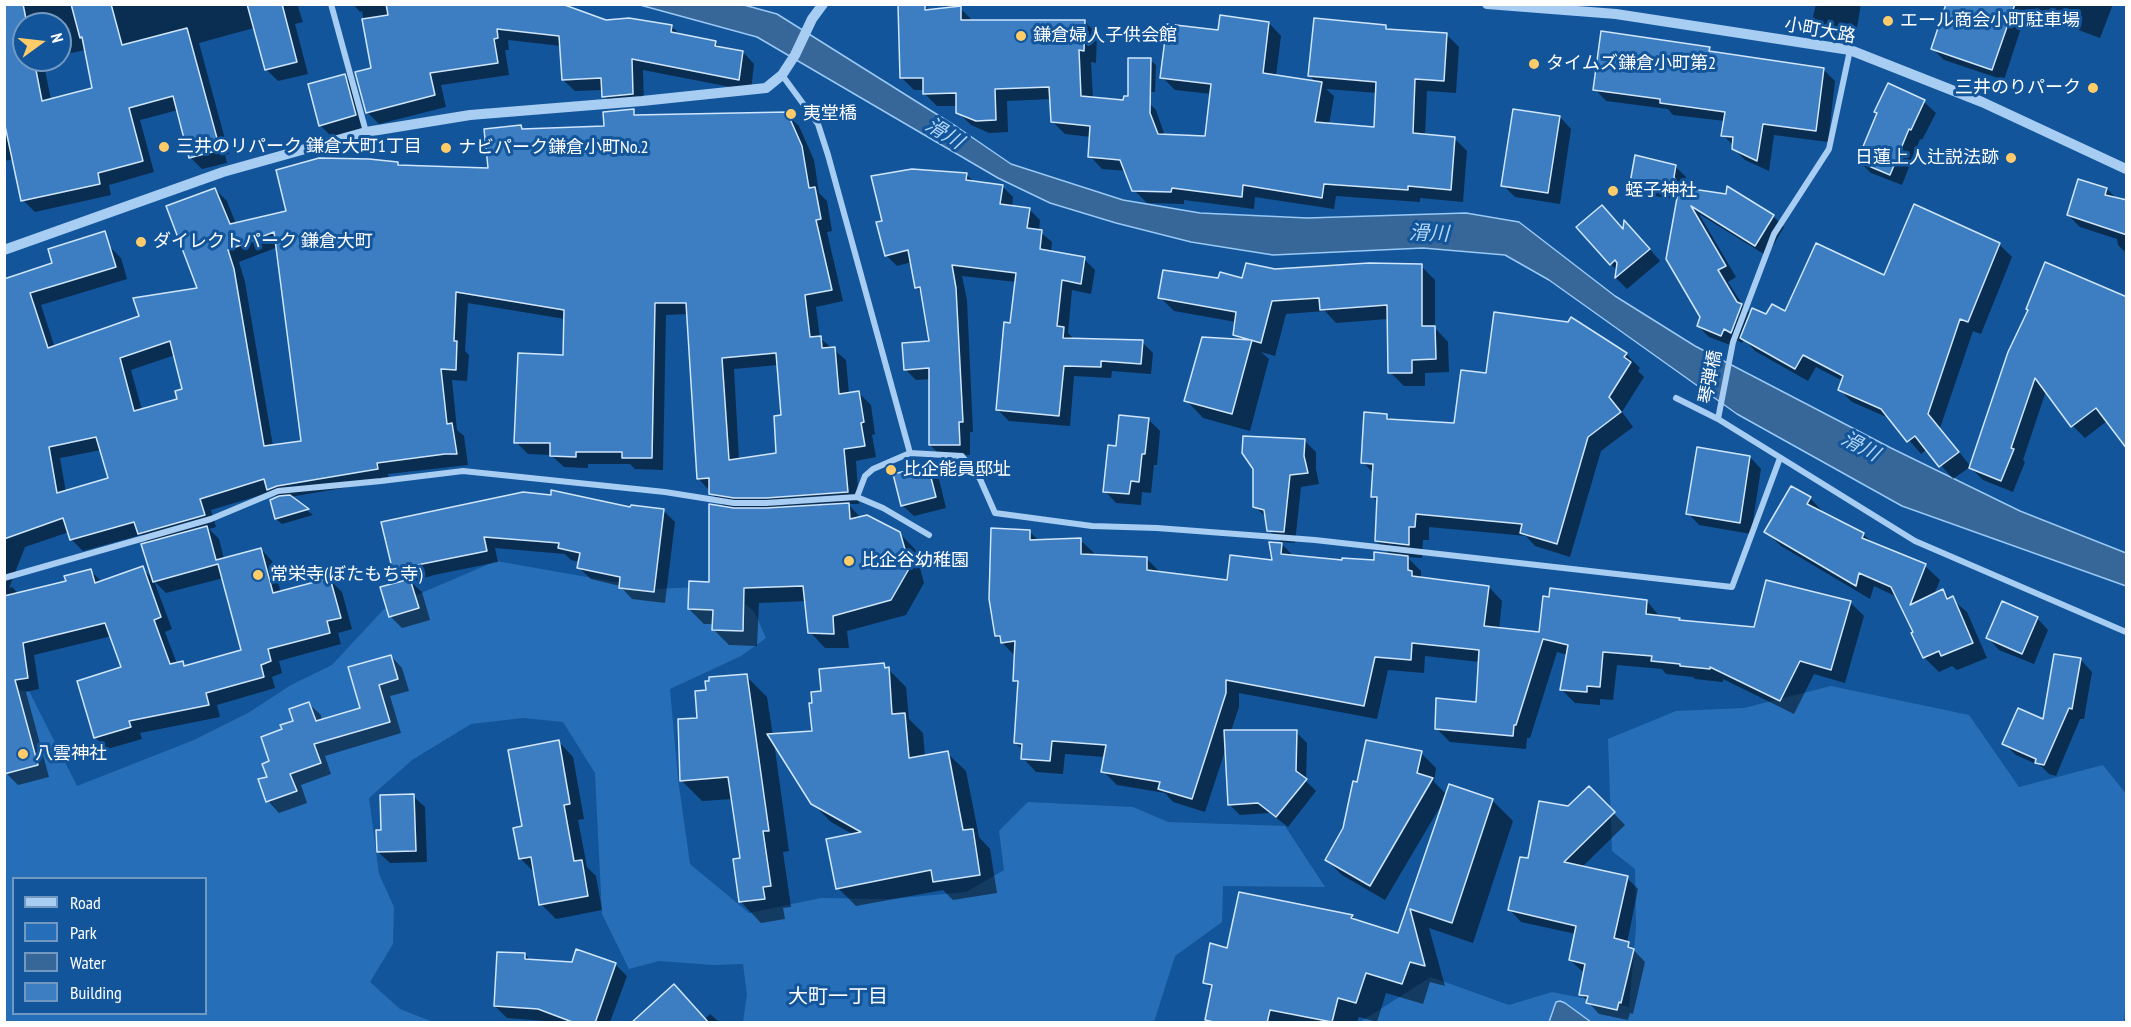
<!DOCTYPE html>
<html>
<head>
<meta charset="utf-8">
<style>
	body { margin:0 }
	#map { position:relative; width:2131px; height:1027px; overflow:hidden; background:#13559a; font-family:"PT Sans Narrow",sans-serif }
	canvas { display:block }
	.frame { position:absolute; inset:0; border:6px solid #fff; pointer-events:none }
	.legend { position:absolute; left:12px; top:877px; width:195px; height:138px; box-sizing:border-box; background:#13559a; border:2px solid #7199c2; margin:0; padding:8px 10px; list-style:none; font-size:18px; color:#fff }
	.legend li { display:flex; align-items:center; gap:12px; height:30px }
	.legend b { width:30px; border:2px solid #7199c2 }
	.north { position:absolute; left:12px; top:12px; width:60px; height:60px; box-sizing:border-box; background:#13559a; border:2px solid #7199c2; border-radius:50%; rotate:75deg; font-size:16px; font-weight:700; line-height:24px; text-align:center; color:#fff }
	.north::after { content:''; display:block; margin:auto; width:21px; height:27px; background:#ffcc69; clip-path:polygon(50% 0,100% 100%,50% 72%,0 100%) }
</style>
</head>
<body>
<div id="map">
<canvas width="2131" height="1027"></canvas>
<div class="frame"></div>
<ul class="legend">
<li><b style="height:8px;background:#a7cdf3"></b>Road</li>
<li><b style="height:16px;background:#266fb8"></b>Park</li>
<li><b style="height:16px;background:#376799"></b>Water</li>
<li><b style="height:16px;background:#3c7ec1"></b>Building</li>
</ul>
<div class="north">N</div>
</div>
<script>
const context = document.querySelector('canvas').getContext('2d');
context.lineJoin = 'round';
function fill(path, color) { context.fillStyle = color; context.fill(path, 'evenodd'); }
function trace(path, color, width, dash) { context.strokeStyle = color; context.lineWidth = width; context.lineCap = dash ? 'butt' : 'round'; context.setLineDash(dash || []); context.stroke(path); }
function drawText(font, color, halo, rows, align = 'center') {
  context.font = font + ' "PT Sans Narrow","Noto Sans JP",sans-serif'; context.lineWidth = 6; context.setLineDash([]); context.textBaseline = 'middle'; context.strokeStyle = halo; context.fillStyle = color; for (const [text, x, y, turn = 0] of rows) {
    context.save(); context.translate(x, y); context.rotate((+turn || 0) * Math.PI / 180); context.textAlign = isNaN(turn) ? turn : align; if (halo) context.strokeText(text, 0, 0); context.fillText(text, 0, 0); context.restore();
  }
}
fill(new Path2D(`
	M496,561L655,589L721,586L754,611L766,638L741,656L670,689L678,779L690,864L749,913L821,898L890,899L966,892L1004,870L999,831L1028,802L1133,807L1168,822L1285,826L1325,887L1223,886L1222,922L1175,956L1154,1022H743L747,995L743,964L714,965L659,961L629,969L602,914L595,773L563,722L523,718L471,724L412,760L369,798L379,874L394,907L393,944L370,982L400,1009L433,1022H5L4,689L29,691L77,786L194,740L248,713L291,685L332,665L384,609ZM14,878H206V1014H14Z
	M1831,686L1969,715L2019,787L2103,765L2126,794V994L2124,1022H1360L1431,977L1509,1005L1552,992L1629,1007L1636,927L1635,869L1612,851L1608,739L1676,711L1744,708Z`), '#266fb8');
const water = new Path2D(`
	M640,5H744L777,14L957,127L1011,164L1123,200L1200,213L1307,218L1466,213L1519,222L1615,296L1695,346L1891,448L2020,511L2126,553V586L1902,506L1737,414L1549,280L1505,255L1423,248L1273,255L1191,242L1116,223L1050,203L998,178L757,37Z
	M1560,1001L1565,1003L1591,1022H1549L1556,1002Z`);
fill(water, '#376799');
trace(water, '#99c9f6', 1.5);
fill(new Path2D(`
	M4,4H302L298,7L303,22L295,24L308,74L278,81L267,70L254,28L199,43L229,154L225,155L227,163L202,169L191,158L178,110L140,120L154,172L109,185L111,195L35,212L23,200L14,159L4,161ZM24,24H60V55L86,50L94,90L51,100L43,60H24Z
	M353,4H557L606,21L671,26L681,35L715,42L722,49L743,52L754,64L751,91L643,70L644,105L615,108L604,96L603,90L575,91L563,80L561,46L508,40L509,50H505L509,75L441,85L446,107L379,124L367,112L373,69L362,11L360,12Z
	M1816,4H1861L1855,39L1830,34L1813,17Z
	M1979,4H2113L2100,38L2030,12L2025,26L2022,25L2004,80L1944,60L1933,49Z
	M924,6L930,11L960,8L973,21H1084L1097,34L1096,63L1091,62L1093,99L1125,101L1143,97L1156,110L1165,136L1206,138L1212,94L1175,90L1162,77L1220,32L1269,23L1281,36L1276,76L1317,83L1310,76L1385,26L1390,31L1447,35L1459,47L1456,93L1427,91L1425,136L1454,138L1467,151L1463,202L1420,198V202L1336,196L1334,209L1255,197L1254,209L1184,200V204L1147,203L1134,190L1126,171L1102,169L1090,156L1091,137L1065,134L1052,121L1051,99L1007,101L1008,132L989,133L971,125L958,112V106H937L925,94V90H914L901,77ZM1326,89L1377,93L1375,129L1329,125L1334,96Z
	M1709,49L1714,53L1823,69L1835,81L1828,142L1774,135L1769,171L1745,160L1733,148L1734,146L1723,135L1725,121L1673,115L1668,109L1606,101L1595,89Z
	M1150,60L1156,65L1155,92H1135Z
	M344,76L356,88L367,127L332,137L320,125Z
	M1924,102L1936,113L1922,140L1920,139L1902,185L1871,173L1859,161Z
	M633,111L638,116L786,114L799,126L814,160L819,193L827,201L832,231L827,232L843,301L816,307L820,338L846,360L849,394L859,393L871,405L875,434L872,435L876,457L856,461L859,504H848L861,518L899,533L915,549L924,583L906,615L847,631L849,648H825L810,632L807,601L759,603L757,646L729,645L714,630V624H704L689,609L711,583L726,509L698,478L688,314L666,315L663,470L635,469L630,464H588V468L564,467L551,455L528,454L516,442L564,356L565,319L468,303L465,351L469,355L467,381L452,380L457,430L464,436L468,465L388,474L389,480L290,497L313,515L282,524L276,519L278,498L271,492L211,510L216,527L209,529L219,539L224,559L261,549L272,561L281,593L330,580L342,592L352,629L338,633L341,644L279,661L282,673L272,677L275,688L217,705L220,717L140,733L142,739L107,749L95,737L123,668L112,636L34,655L39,689L26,692L49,777L18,785L6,773L4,767V280L109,246L121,258L127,279L41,305L55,348L141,317L199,290L215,189L227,201L236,224L288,213L397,163L401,167L490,170L521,126L525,130L605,128ZM278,247L303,442L273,446L245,282L239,262ZM175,355L184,390L179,400L142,410L131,370ZM778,365L783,417L778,454L739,460L734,369ZM101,450L110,479L66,492L60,458ZM69,532L71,539L83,551L141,535L149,544L154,580L142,568L102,582L90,570L68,582L19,594L12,587L9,588L25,547ZM223,578L242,651L187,667L183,663L177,664L165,632L172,629L154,581L166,593Z
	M1560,117L1571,129L1560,204L1515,197L1503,185Z
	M1675,166L1686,177L1684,189L1773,216L1784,227L1767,256L1699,214L1736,277L1728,282L1744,307L1751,314L1767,316L1786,314L1885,277L1999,244L2012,257L1981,334L1973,331L1940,428L1971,467L2030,311L2107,421L2085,438L2073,426L2046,391L2023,460L2025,462L2013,492L1983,480L1970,467L1953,479L1927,449L1921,454L1891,419L1852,402L1839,389L1843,381L1816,367L1808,381L1755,351L1744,339L1742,343L1735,339L1733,346L1709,337L1698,326L1702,316L1678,201L1673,199L1643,194L1632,183Z
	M966,174L975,183L1002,186L1013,197L1012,207L1029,209L1040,220L1039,231L1052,242L1051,253L1084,259L1095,270L1091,294L1072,290L1068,333L1075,340L1142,342L1153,353L1151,374L1112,371L1111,378L1074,376L1070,426L1009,421L998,410L1016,282L962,276L967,300L973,432H970V455L941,456L930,445L931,379L916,380L905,369L931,343L922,293L916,287L912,262L897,266L886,255Z
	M2107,189L2117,199L2126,201V253L2118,245L2117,239L2080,227L2068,215Z
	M1624,231L1636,233L1660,261L1627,289L1616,278L1617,271L1611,264Z
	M1421,266L1435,280V328L1448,342L1449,372L1425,373V386H1404L1390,372L1388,319L1336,323L1325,311L1286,314L1275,356L1261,352L1269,359L1250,431L1203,418L1186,400L1242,341L1235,334L1236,322L1174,311L1160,297L1219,280H1243L1275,271Z
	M1626,354L1640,368L1638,371L1644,377L1622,412L1633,427L1601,451L1570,557L1535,546L1526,536L1429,527V540H1423L1422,558L1407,557L1421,571V579L1489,587L1502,601L1499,630L1540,634L1647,601L1660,617L1679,619L1682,622L1755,628L1850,602L1864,616L1845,683L1814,674L1794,714L1723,679V682L1695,679L1693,677L1666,674L1662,669L1617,665L1613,700L1600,699V705L1575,703L1561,689L1568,655L1557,652L1530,738H1527L1526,749L1450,742L1436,728L1477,704L1480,662L1425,656L1424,673L1388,670L1377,719L1239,693V707L1231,731L1296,732L1307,743L1306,781L1316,791L1288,827L1270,813L1240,815L1229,804L1226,748L1205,812L1173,802L1165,793L1117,785L1103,771L1105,757L1065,754L1063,774L1036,772L1023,758V750L1015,743L1019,685L1014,680L1015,656L996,636L1029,531L1039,541L1080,540L1094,553V556L1147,559L1161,573L1228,581L1274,562L1282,544L1294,557L1344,562H1375L1391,555L1376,541L1378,503L1372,496L1374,474L1363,462L1386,415L1392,421L1455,425L1487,375Z
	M1148,419L1160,431L1157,465H1154L1151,493L1142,492L1141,505L1116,503L1105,491L1117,448Z
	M1304,440L1316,452V469L1319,484L1301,487L1295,543L1281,542L1269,530L1267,518L1255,507Z
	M1750,457L1761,469L1751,534L1699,525L1688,513Z
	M928,467L939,479L946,508L914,516L902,505Z
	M1810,498L1824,513L1863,534L1875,545L1925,566L1940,580L1934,595L1942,591L1967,612L1987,658L1957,670L1952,666L1939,672L1924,657L1897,597L1874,586L1870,599L1781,546L1766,532Z
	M632,509L663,510L675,522L665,603L632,599L620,586L591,579L579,568L580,562L571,560L565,554L495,548L498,562L434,575L411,582L422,592L430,620L402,628L390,616L405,582L394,571L383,523Z
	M2037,618L2048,630L2034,664L1999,650L1988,638Z
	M391,656L402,668L409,691L390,696L401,733L325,756L331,774L301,785L307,803L279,813L268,801L269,778L271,762L284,730L295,722L309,704L321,715L322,721L362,709Z
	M2081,660L2092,672L2084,719H2080L2056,776L2049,774L2041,766L2016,755L2004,744L2044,721Z
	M884,665L906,687L909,719L923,733L925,757L947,753L966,771L979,837L990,849L997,893L953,900L943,890L856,906L838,888L854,835L831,822L812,803L774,742L789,851L783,852L791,907L783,908L785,919L761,923L741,902L742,860L733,799L702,801L681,780L708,692L746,676L767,697L773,736L813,733L822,692Z
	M559,742L573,757L584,819L578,820L587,867L596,876L602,910L556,919L541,904L535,873L520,858L523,828Z
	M1421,753L1436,768L1434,782L1447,795L1492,800L1513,821L1473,943L1429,928L1445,986L1430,982L1423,1004L1386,993L1377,1022L1359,1017L1357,1022H1206L1213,990L1205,982L1228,950L1352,916L1357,921L1399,935L1444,802H1443L1385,900L1342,875L1327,860L1345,828L1359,784Z
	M1589,788L1625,825L1581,868L1627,878L1638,889L1627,943L1645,962L1633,1014L1630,1013L1628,1020L1599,1014L1581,994L1585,972L1582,971L1570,960L1576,934L1521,922L1510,910L1530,860L1569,808Z
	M413,796L425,807L427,862L390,863L378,852L383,831Z
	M525,954L531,961L615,964L627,976L610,1022H557L507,1018L495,1006Z
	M674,986L705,1019L710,1014L719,1022H633Z`), '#0007');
const building = new Path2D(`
	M4,4H23L27,24H24V60H34L42,101L92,88L82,37L80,38L71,4H111L122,45L187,28L218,142L214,143L216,151L189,158L173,96L129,108L143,161L98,173L100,184L21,201L4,121Z
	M247,4H282L297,62L265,70Z
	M386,4H562L606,20L629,18L672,25L671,32L716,41L715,46L743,51L739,80L632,59L633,94L602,97L601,78L562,80L559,36L497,29L498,38L494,39L498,63L430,73L435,95L366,113L355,72L371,68L362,19L388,15Z
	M925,4V10L961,6V20H1085L1084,51L1079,50L1081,96L1123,100L1124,96H1128V58H1151L1150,113L1158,134L1205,136L1211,84L1160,78L1167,24L1218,30L1220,15L1269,22L1263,73L1322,82L1315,122L1374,127L1376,82L1308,76L1314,18L1386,25V29L1447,33L1444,81L1415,79L1413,133L1455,137L1451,190L1408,186V190L1324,184L1322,198L1243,185L1242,197L1172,188L1171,192L1132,191L1120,160L1088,157L1090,126L1051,122L1049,87L995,89L996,120L976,121L956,113V93L923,94V78H900L898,5Z
	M1946,4H2015L1992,70L1931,49Z
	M1601,31L1710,47L1709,51L1824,68L1816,131L1763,124L1757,161L1732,149L1733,137L1721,136L1725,112L1660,103V99L1593,90Z
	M345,74L356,115L319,126L308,84Z
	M1888,83L1925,100L1911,130L1909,129L1890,175L1857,161L1877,113L1874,112Z
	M634,109V115L787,112L802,146L809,188L815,187L821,219L816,220L832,290L805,295L810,337L821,336L822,348L835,347L839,394L859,391L864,422L861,423L865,446L844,449L848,492L766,498H734L709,494V478L697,479L686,303H655L652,458H622V452H576V457L550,456V443H514L518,353L563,355L564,310L456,292L454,341H457L456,370L441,369L447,424L452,423L457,454H445L377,463L378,469L277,486L267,490L264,479L200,499L205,515L138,534L134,522L70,540L63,518L4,539V279L52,263L48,249L105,231L116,267L30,293L48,348L139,316L133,298L197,288L166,206L215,188L230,224L286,211L276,170L319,158L369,159L398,162V165L488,168L484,129L521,125L522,129L604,126L603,112ZM274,232L301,441L264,446L234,269L228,250ZM170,341L182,389L175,391L177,399L134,411L120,358ZM776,353L781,415L774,416L776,453L729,460L722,358ZM96,437L108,478L57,493L49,447Z
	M1513,109L1560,116L1548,193L1501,186Z
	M1635,155L1676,165L1674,177L1679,187L1726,194L1727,186L1774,215L1755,246L1691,206L1726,266L1718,270L1737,302L1742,304L1731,333L1724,329L1721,336L1697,326L1700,317L1666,259L1677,198L1661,188L1630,183Z
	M912,169L967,173L966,180L1003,185L1000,204L1030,208L1027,228L1042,230L1040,249L1085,257L1081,284L1062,280L1057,326L1064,327L1063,338L1143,340L1141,364L1101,361V367L1064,366L1059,416L996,410L1004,322L1010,323L1016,273L952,265L956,288L963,422H959L960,445H929V368L904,370L902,343L929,341L920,287L915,288L908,250L885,256L876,222L882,221L871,176Z
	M2078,179L2107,188L2105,195L2127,200V235L2067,215Z
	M1914,204L2000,243L1968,322L1960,319L1928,414L1959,452L1939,467L1915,436L1907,442L1881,409L1838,390L1843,376L1803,355L1795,369L1740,338L1752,308L1766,314L1772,304L1785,311L1816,243L1884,275Z
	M1602,205L1623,229L1624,220L1650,249L1615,278L1617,263L1615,260L1610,265L1576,227Z
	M2045,262L2127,297V449L2096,408L2071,427L2035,378L2011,448L2014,449L2001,481L1969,468L2008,352L2028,310L2026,309Z
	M1246,263L1275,269L1369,263L1422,264V326H1435L1436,359L1412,360V373H1388L1387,305L1320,310L1319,298L1272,301L1261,343L1233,335L1236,312L1158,298L1163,270L1218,278L1220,272L1242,278Z
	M1494,312L1568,322L1571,317L1627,353L1624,357L1631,362L1609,397L1621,412L1588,437L1557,544L1520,533L1522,524L1416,514L1415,527H1409V545L1375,541L1377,497H1371L1373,464L1361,463L1364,412L1387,414V419L1454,423L1461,370L1486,373Z
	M1202,337L1252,340L1232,414L1184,401Z
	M1119,415L1149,418L1145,454H1142L1139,482L1131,481L1129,494L1103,492L1108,445L1116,446Z
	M1243,436L1305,439L1304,456L1308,473L1290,475L1284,532L1267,531L1264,510L1253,507V469L1242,453Z
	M1697,447L1750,456L1740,523L1686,514Z
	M928,466L936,497L901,506L893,474Z
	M1791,486L1811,497L1807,504L1864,533L1862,538L1926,564L1910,605L1943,589L1947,599L1953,596L1973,643L1941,656L1939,651L1923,658L1911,633L1913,632L1891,587L1859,573L1856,586L1764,532Z
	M551,490L630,507L631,505L664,509L654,592L619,588L620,577L577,568L580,553L558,548L559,543L484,537L487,551L422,564L393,572L381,522L523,492L551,495Z
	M290,495L309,509L275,519L270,500L279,496Z
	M849,503L850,519L867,515L900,532L910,567L891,600L833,616L834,634L808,633L803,586L744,588L743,631L712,630L713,610L688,609L689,581L709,582V504L734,508H766Z
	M207,526L216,560L261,548L273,593L330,578L341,618L327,621L330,633L268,649L271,661L261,665L264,677L206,693L209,705L129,721L131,727L94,738L77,681L121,667L105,623L23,643L28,678L15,680L38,765L4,774V596L66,581L64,576L91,569L95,583L143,566L161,617L154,620L170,664L183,661L184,666L241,650L218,564L153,582L141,544Z
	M991,528L1030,530V540L1081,538V554L1147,557V570L1227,580L1230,555L1272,560L1269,542L1282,543L1281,554L1342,560V558L1374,560V552L1408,556V570L1412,571V576L1489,586L1484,626L1539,632L1543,596L1549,597L1550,588L1647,600L1646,614L1680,618L1679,620L1754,627L1766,580L1851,601L1831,670L1800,661L1780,701L1710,667V669L1680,666V664L1651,661L1652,656L1603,652L1600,687L1587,686V692L1560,690L1568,645L1543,639L1516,725H1514L1513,736L1435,729L1436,698L1476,702L1479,650L1412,643L1411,660L1375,657L1364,706L1226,680V693L1192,799L1158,789L1160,782L1101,772L1106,745L1052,741L1050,761L1021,759L1022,744L1014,743L1018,681H1013L1015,641L1001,643L1000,636H995L989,599Z
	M410,579L419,608L389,617L380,587Z
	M2002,601L2038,617L2022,654L1986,638Z
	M2054,654L2081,658L2072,709L2069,708L2044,765L2035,763L2036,759L2002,744L2018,708L2043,719Z
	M391,655L398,679L379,685L390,722L314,744L321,763L290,774L297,791L266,802L258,779L267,777L262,764L269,761L261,737L282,729L280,725L293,721L289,709L309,702L316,721L360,708L348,667Z
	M884,663L885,668L889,667L892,714L905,713L909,758L948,751L963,830L973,829L980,875L933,882L931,870L836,889L826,839L861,832L811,804L767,734L812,731L809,703H812L811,692L821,691L819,669Z
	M747,674L769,831H763L771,886L763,887L765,899L739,902L733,859L740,858L728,777L680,781L678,719L697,718L695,691L706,690L705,681H709V677Z
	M1224,730H1297L1296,771L1307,779L1276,817L1258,803L1228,805Z
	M559,740L570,804L564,805L574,861L582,860L588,896L539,905L531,857L519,859L513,828L522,826L508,750Z
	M1366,740L1422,751L1417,773L1433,778L1370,886L1325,860L1343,828L1353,781L1357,782Z
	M1449,784L1493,799L1452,923L1410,909L1425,966L1410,962L1402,984L1366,973L1356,1003L1338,998L1332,1022L1270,1010L1267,1023H1218L1205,1020L1212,985L1203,983L1210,943L1227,948L1239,892L1353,915L1351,918L1398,933Z
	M1589,786L1615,812L1564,862L1628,876L1614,938L1629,942L1628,947L1634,949L1621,1003L1619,1002L1617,1010L1586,1003L1588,996L1579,995L1585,964L1569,960L1576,926L1508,910L1520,857L1528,858L1539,801L1568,806Z
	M414,794L416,851L377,852L376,830H381L380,795Z
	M576,949L616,963L595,1023H575L538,1009L494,1006L497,952L525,953V959L572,962Z
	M674,984L709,1023H631Z`);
fill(building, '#3c7ec1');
trace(building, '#cfe6fd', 1.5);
trace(new Path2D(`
	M331,4L366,132
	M782,75L818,124L828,155L910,453
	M1676,398L1718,419L1915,541L2126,632
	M1718,419L1733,342L1774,234L1829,149L1850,50
	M857,497L883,508L929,535
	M4,578L211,519L278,491L381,481L463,471L665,492L734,503H766L857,497L865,476L873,469L910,453L962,456L980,479L995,513L1092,526L1157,528L1315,540L1732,587L1780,458`), '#a7cdf3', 6);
trace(new Path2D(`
	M1487,4L1616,14L1850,50L1982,102L2126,169
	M4,250L223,172L366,132L470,115L642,101L766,88L782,75L795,55L812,19L823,4`), '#a7cdf3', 10);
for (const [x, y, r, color] of [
	[1888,21,6,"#ffcc69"],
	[1021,36,6,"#ffcc69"],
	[1534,64,6,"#ffcc69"],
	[2093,88,6,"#ffcc69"],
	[791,114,6,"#ffcc69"],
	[164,147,6,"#ffcc69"],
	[446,148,6,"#ffcc69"],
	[2011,158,6,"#ffcc69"],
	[1613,191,6,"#ffcc69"],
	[141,242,6,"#ffcc69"],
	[891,470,6,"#ffcc69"],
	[849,561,6,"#ffcc69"],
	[258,575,6,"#ffcc69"],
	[23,754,6,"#ffcc69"]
]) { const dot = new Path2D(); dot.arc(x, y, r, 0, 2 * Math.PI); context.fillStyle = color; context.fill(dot); trace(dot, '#13559a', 2); }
drawText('18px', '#fff', '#13559a', [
	["エール商会小町駐車場",1900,21],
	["鎌倉婦人子供会館",1033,36],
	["タイムズ鎌倉小町第2",1546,64],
	["三井のりパーク",2081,88,"right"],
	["夷堂橋",803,114],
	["三井のリパーク 鎌倉大町1丁目",176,147],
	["ナビパーク鎌倉小町No.2",458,148],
	["日蓮上人辻説法跡",1999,158,"right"],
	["蛭子神社",1625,191],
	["ダイレクトパーク 鎌倉大町",153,242],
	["比企能員邸址",903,470],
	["比企谷幼稚園",861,561],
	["常栄寺(ぼたもち寺)",270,575],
	["八雲神社",35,754]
], 'left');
drawText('18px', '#fff', '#13559a', [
	["小町大路",1820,31,10],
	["琴弾橋",1711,377,-79]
]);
drawText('italic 20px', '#b3d7fa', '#13559a', [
	["滑川",944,134,32],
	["滑川",1429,234,2],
	["滑川",1860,447,28]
]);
drawText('20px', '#fff', '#13559a', [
	["大町一丁目",838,997]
]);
</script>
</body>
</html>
